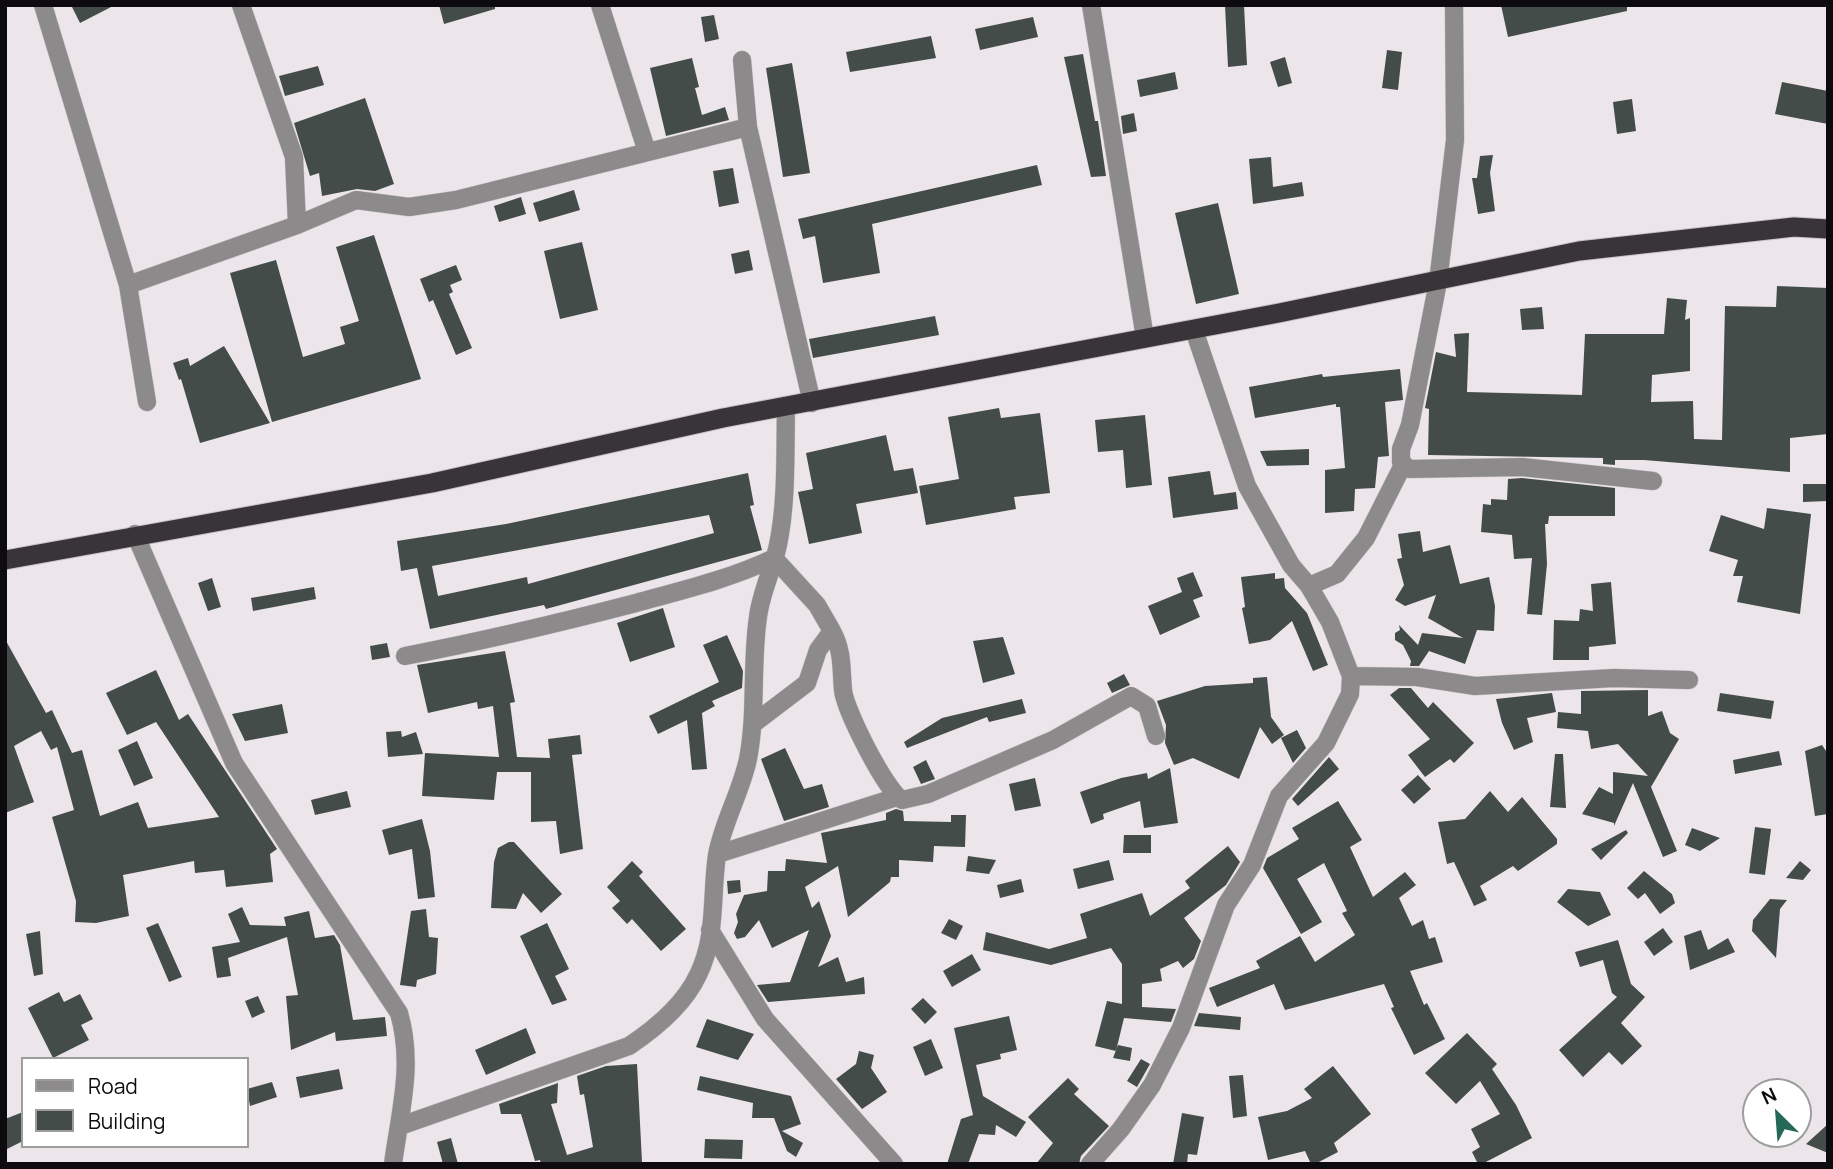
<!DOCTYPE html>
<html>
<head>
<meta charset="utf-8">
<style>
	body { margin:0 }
	#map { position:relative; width:1833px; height:1169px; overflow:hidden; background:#ece5ea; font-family:Manrope,sans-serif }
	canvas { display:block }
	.frame { position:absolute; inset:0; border:7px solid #0d0b0d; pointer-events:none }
	.legend { position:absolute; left:21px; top:1057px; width:228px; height:91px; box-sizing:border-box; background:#fff; border:2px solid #9e9d9e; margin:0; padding:9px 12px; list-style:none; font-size:21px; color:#0d0b0d }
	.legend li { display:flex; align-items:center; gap:14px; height:35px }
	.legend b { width:35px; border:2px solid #9e9d9e }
	.north { position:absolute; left:1742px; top:1078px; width:70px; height:70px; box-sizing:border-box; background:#fff; border:2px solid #9e9d9e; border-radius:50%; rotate:335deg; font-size:19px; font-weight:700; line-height:28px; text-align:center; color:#0d0b0d }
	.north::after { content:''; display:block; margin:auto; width:24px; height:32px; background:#256858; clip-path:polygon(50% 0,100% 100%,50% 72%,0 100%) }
</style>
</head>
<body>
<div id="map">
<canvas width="1833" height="1169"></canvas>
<div class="frame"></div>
<ul class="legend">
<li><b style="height:9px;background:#8d8a8c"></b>Road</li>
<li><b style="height:19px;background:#444c49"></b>Building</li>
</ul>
<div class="north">N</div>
</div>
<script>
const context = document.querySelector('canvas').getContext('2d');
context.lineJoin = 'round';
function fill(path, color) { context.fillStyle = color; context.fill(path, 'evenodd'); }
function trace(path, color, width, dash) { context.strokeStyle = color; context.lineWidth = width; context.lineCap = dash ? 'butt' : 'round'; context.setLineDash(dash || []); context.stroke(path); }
fill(new Path2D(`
	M71,5H115L80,23Z
	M439,5H495V9L444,24Z
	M1225,5H1244L1247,65L1228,67Z
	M1501,5H1627V11L1508,37Z
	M714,15L719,39L705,42L701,17Z
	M1033,17L1038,37L980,50L975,29Z
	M931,36L936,58L850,72L846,52Z
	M1387,50L1402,52L1398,90L1382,88Z
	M1083,54L1095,121H1098L1106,176L1091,177L1064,57Z
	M1285,57L1292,83L1278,87L1270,62Z
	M692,58L699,87L695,88L702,115L725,107L729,120L666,136L650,68Z
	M792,63L810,173L783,177L766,68Z
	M318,66L324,85L285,96L279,76Z
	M1175,72L1178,89L1140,97L1137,80Z
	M1782,82L1828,91V124L1775,114Z
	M365,98L394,184L375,191L357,189L322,196L319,173L310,176L294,123Z
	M1632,99L1636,131L1617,134L1613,102Z
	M1134,113L1137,131L1123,134L1121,116Z
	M1493,155L1490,173L1495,211L1478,214L1472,178H1477L1480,156Z
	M1271,157L1273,187L1302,182L1304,196L1253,204L1249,159Z
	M1037,165L1042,185L872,224L880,273L823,283L815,236L803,239L798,219Z
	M733,168L739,203L719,207L713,171Z
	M574,190L580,210L539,222L533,203Z
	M521,197L526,214L499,222L494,206Z
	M1218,203L1239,294L1196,304L1175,213Z
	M374,235L421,379L272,422L230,273L276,260L303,357L345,344L340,327L359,321L336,247Z
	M582,242L598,310L560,319L544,251Z
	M749,250L753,270L735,274L731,254Z
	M456,265L462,280L450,285L453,292L449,294L472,348L456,355L433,300L429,302L420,279Z
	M1777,286L1828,288V434L1790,438V472L1644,460H1615V465L1603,464V458L1428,455L1429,409L1425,408L1436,352L1456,357L1454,334L1469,333L1467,392L1582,395L1585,334H1664L1667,298L1687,300L1685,320L1690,318V371L1652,375L1651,402L1693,401L1694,439L1722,440L1725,306L1776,307Z
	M1542,307L1544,329L1522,330L1520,309Z
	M935,316L939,335L813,358L809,339Z
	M224,346L270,423L200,443L181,379L179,380L173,363L188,358L190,366Z
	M1400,369L1403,400L1385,402L1389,456L1378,457L1375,488L1355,489L1354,511L1325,513V470L1345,468L1340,407H1336V404L1255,418L1249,387L1322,374L1323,377Z
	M999,408L1001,418L1040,413L1050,493L1014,497L1016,509L926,525L919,486L959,479L948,417Z
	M1145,415L1152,485L1126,488L1123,450L1098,452L1095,420Z
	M886,435L894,471L913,468L918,493L856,504L862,533L809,544L798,492L813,489L806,453Z
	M1309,449V465L1267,466L1260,451Z
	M1210,471L1214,495L1236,492L1238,509L1173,518L1168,477Z
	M748,473L754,505L750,506L762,550L546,609L544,605L430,629L417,568L401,571L397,541L506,524ZM709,515L714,533L528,584L527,577L438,596L432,566Z
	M1522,478L1615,488V516H1549L1548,524H1545L1547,564L1542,615L1527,614L1532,558L1514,559L1512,535L1481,532L1483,504L1491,505V499L1507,500L1508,479Z
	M1803,484H1828V501L1803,502Z
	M1767,508L1811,514L1800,614L1737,602L1743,576H1733L1738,560L1709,551L1721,515L1764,529Z
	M1420,531L1423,552L1450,545L1460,584L1489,577L1495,606L1494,631L1477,630L1465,664L1429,651L1419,666H1410L1411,661L1403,645L1395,640V633L1400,630L1399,625L1418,645L1422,633L1463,638L1428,618L1436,595L1405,606L1395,600L1404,585L1397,559L1402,558L1398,534Z
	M1193,572L1203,596L1193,600L1200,617L1160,635L1148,606L1182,592L1177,578Z
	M1275,573V579L1284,578L1285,588L1307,613L1328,665L1313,671L1292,621L1270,640L1249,644L1242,608L1245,607L1241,577Z
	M212,578L221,607L208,611L198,583Z
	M1611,582L1616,644L1589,647V660H1553L1554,620L1579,621L1580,609L1593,611L1591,584Z
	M314,587L316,599L253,611L251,598Z
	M663,608L675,647L630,662L617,623Z
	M727,635L743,671L742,688L712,701L715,706L702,713L707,769L692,770L687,720L658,734L649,716L719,682L703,645Z
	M1003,637L1015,674L983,683L973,641Z
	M5,639L46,713L52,710L72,753L82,750L100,816L138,802L148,828L219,817L156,722L127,735L106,693L156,670L179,720L188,714L277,849L270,854L273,882L226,887L224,870L195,873L194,861L123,875L129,916L96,923L75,922L76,901L52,817L74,810L57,747L51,750L41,731L14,746L34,802L5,813Z
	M387,643L390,657L372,660L370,646Z
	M505,651L515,702L510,703L517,757L550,758L548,739L580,735L582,754L572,755L583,849L560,854L556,821L531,822V772H497L494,800L422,796L425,753L499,757L493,706L478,709L477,702L428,713L417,665Z
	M1124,674L1130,685L1112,693L1107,683Z
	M1267,677L1271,717L1284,735L1272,744L1260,727L1239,779L1193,758L1174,765L1165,743L1166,725L1157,701L1205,686L1253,683V678Z
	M1399,688H1411L1428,708L1433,702L1474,743L1454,763L1450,759L1425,777L1408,755L1430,739L1390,695Z
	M1648,690V716L1662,711L1670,733L1679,739L1651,787L1677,851L1663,857L1633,783L1614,826V823L1582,814L1599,787L1613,794V772L1648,776L1618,744L1591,749L1588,731L1557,728L1558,712L1581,714V691Z
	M1552,693L1556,712L1527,718L1533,742L1514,750L1502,723L1496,699Z
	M1720,693L1774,701L1771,719L1717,711Z
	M1022,699L1026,713L989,722L987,717L907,748L904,742L942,718Z
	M282,704L288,733L245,741L232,714Z
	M1297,730L1306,748L1293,763L1281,738Z
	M401,731L402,737L416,732L423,754L388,757L386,732Z
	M137,741L153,778L134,786L118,750Z
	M1822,745L1828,754V814L1815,816L1805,751Z
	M785,748L804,789L822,784L829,807L784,821L761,759Z
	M1779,751L1782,765L1735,774L1733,760Z
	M1555,754H1563L1566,808L1550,807Z
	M1329,757L1339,769L1298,806L1292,799Z
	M926,760L935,779L921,784L913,767Z
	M1170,768L1178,823L1144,828L1140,801L1103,814L1104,819L1091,824L1080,792L1121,778L1147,773L1148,779Z
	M1418,775L1431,789L1414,804L1401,790Z
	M1035,778L1041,806L1015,811L1009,784Z
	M347,791L351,807L315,815L311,800Z
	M1490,791L1508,812L1522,797L1557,839V844L1518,871L1513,866L1480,886L1487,900L1474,906L1454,862L1447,864L1438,822L1465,819Z
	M1338,801L1362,840L1350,847L1373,897L1405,872L1416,885L1399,898L1412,926L1423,920L1429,939L1435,937L1443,962L1410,971L1424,1005L1427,1003L1445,1039L1414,1055L1391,1008L1394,1007L1384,984L1285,1010L1274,984L1217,1007L1209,988L1260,968L1256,961L1300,936L1315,962L1355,935L1342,913L1347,911L1324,863L1297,879L1322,922L1301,934L1263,868L1267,858L1299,839L1292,828Z
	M896,809L903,811L904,821L951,822V815H966L965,847L934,846L933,862L899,860V877H891L890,882L848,917L838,866L805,887L812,908L819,901L831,936L818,967L838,957L846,982L864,977L865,994L768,1002L757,985L790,982L809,930L772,948L759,920L745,937L737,939L734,933L738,922L736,914L744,895L767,891L768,871H785L786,859L827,863L821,833L886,820V813Z
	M422,819L430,851L435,897L418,899L412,849L389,855L382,830Z
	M1755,827L1771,829L1765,875L1749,873Z
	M1692,828L1720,838L1700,851L1685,845Z
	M1626,830L1628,833L1601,860L1591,849Z
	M1124,835H1151V853H1123Z
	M509,842H514L562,894L541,913L523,893L516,909L491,908L494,862L498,848Z
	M1228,846L1240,862L1226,885L1184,918L1201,941L1194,959L1183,968L1178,961L1160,969L1162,981L1142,984V1007L1176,1009L1171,1022L1124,1018L1116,1051L1095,1046L1107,1001L1122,1004V964L1111,948L1051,965L983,950L986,932L1049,949L1087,938L1080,914L1142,893L1150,916L1190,888L1185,881Z
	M968,856L996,860L989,874L966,871Z
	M1109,860L1114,880L1078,889L1073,869Z
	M632,861L643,872L639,876L686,929L661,951L632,919L627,924L612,908L620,901L607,887Z
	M1800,861L1811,870L1803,880L1786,878Z
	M1644,871L1672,894L1675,903L1660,914L1645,893L1638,899L1627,888Z
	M1021,879L1024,892L1000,898L997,885Z
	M740,880L741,892L728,894L727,881Z
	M1568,889L1600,892L1611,915L1588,926L1557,902Z
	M1770,899L1787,900L1780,909L1776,958L1752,931L1753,920Z
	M242,907L250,925L286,926L284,917L309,911L315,938L334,935L340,945L353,1020L385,1017L387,1036L336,1041L335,1032L291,1050L286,996L298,995L287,937L228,958L231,976L217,978L212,947L240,942L228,914Z
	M426,909L429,937L438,938L436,974L417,980L416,987L400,985L411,911Z
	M949,919L963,926L956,940L941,933Z
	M158,923L182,977L169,982L146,928Z
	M547,923L569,969L555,976L567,1000L552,1005L520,936Z
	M1663,928L1673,942L1654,956L1644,942Z
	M1701,930L1708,950L1728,938L1735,952L1690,970L1684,936Z
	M40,931L43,974L34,976L26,934Z
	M1618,940L1631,984L1645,997L1621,1023L1642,1046L1622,1065L1609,1052L1583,1077L1559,1050L1617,997L1612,993L1603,960L1580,967L1575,952Z
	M972,954L981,970L952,987L943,971Z
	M59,992L64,1002L80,994L93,1019L81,1025L89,1040L53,1058L28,1008Z
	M258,996L265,1012L252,1018L245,1001Z
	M923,998L937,1012L925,1024L911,1009Z
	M1199,1013L1241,1017L1240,1030L1194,1026Z
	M1009,1016L1017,1050L1000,1054L1001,1059L976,1065L983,1096L1026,1122L1016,1137L996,1125L995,1135L979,1134L968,1164H947L961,1119L973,1115L954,1028Z
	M707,1019L754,1034L738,1060L696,1047Z
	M526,1028L536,1053L486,1075L475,1050Z
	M1467,1033L1497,1064L1492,1069L1516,1105L1532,1138L1482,1164H1478L1472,1152L1480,1147L1471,1129L1500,1114L1480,1081L1456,1104L1425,1073Z
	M931,1039L943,1068L925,1076L913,1047Z
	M1118,1045L1132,1048L1130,1061L1113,1058Z
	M859,1051L874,1055L871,1068L887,1092L862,1109L836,1079L856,1064Z
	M1141,1059L1150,1064L1137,1087L1127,1081Z
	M637,1064L642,1162L541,1164L540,1160L535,1161L521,1114H501L499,1104L558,1083L557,1103L551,1104L567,1155L593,1147L584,1094L580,1095L577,1076L606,1066Z
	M1333,1066L1371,1114L1334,1143L1338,1152L1315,1164H1311L1305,1151L1268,1160L1258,1117L1287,1111L1312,1098L1304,1089Z
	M339,1069L343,1089L300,1098L296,1077Z
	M1243,1075L1247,1116L1233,1118L1229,1076Z
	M700,1076L791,1096L801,1124L782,1131L803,1143L796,1157L787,1151L774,1118H752L753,1103L697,1090Z
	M1068,1078L1079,1089L1074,1094L1109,1126L1081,1156L1079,1164H1036L1053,1143L1028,1117Z
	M272,1082L277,1097L250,1106L247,1089Z
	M23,1112V1141L5,1150V1119Z
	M1182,1113L1204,1117L1197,1155L1188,1154L1187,1164H1173Z
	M1828,1124V1153L1806,1144Z
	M451,1138L458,1164H443L437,1142Z
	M705,1139L743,1140L742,1159L704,1158Z`), '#444c49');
const minor = new Path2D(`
	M43,5L128,285L147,402
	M241,5L294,157L297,225
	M600,5L647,152
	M1091,5L1145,338
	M1454,5L1455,140L1438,282L1410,425L1401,449V462L1409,469L1522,467L1653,481
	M742,60L748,127L812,403
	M128,285L297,225L356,200L409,207L456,200L748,127
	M135,534L234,763L399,1013C414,1065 400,1111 393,1164
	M1309,586L1337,574L1366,538L1403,465
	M832,631C843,651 841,668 843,690C845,710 886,791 902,800L928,794L1053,740L1131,696L1147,706L1156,736
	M405,656C483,641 559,623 636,603C683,590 730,579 774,558L817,605L832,631L818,650L807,683L753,724
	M1351,676L1417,677L1475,686L1614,678L1689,680
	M718,854L897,797
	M710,930L765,1019L894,1164
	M400,1126L629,1046C656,1028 684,1005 698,975C717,937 711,895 717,855C723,822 741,792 748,759C757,712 751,664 758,617C761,592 773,569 778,545C787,501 785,453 786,408
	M1090,1164L1121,1129L1152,1085L1181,1028L1226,905L1252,865L1279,796L1326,743L1350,694L1351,676L1330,622L1309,586L1291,565L1247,486L1194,330`);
const trunk = new Path2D(`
	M5,560L432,483L723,418L1279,313L1579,251L1794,227L1828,229`);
trace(minor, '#c8c2c7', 19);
trace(trunk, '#c8c2c7', 21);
trace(minor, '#8d8a8c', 18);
trace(trunk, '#393438', 19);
</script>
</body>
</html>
